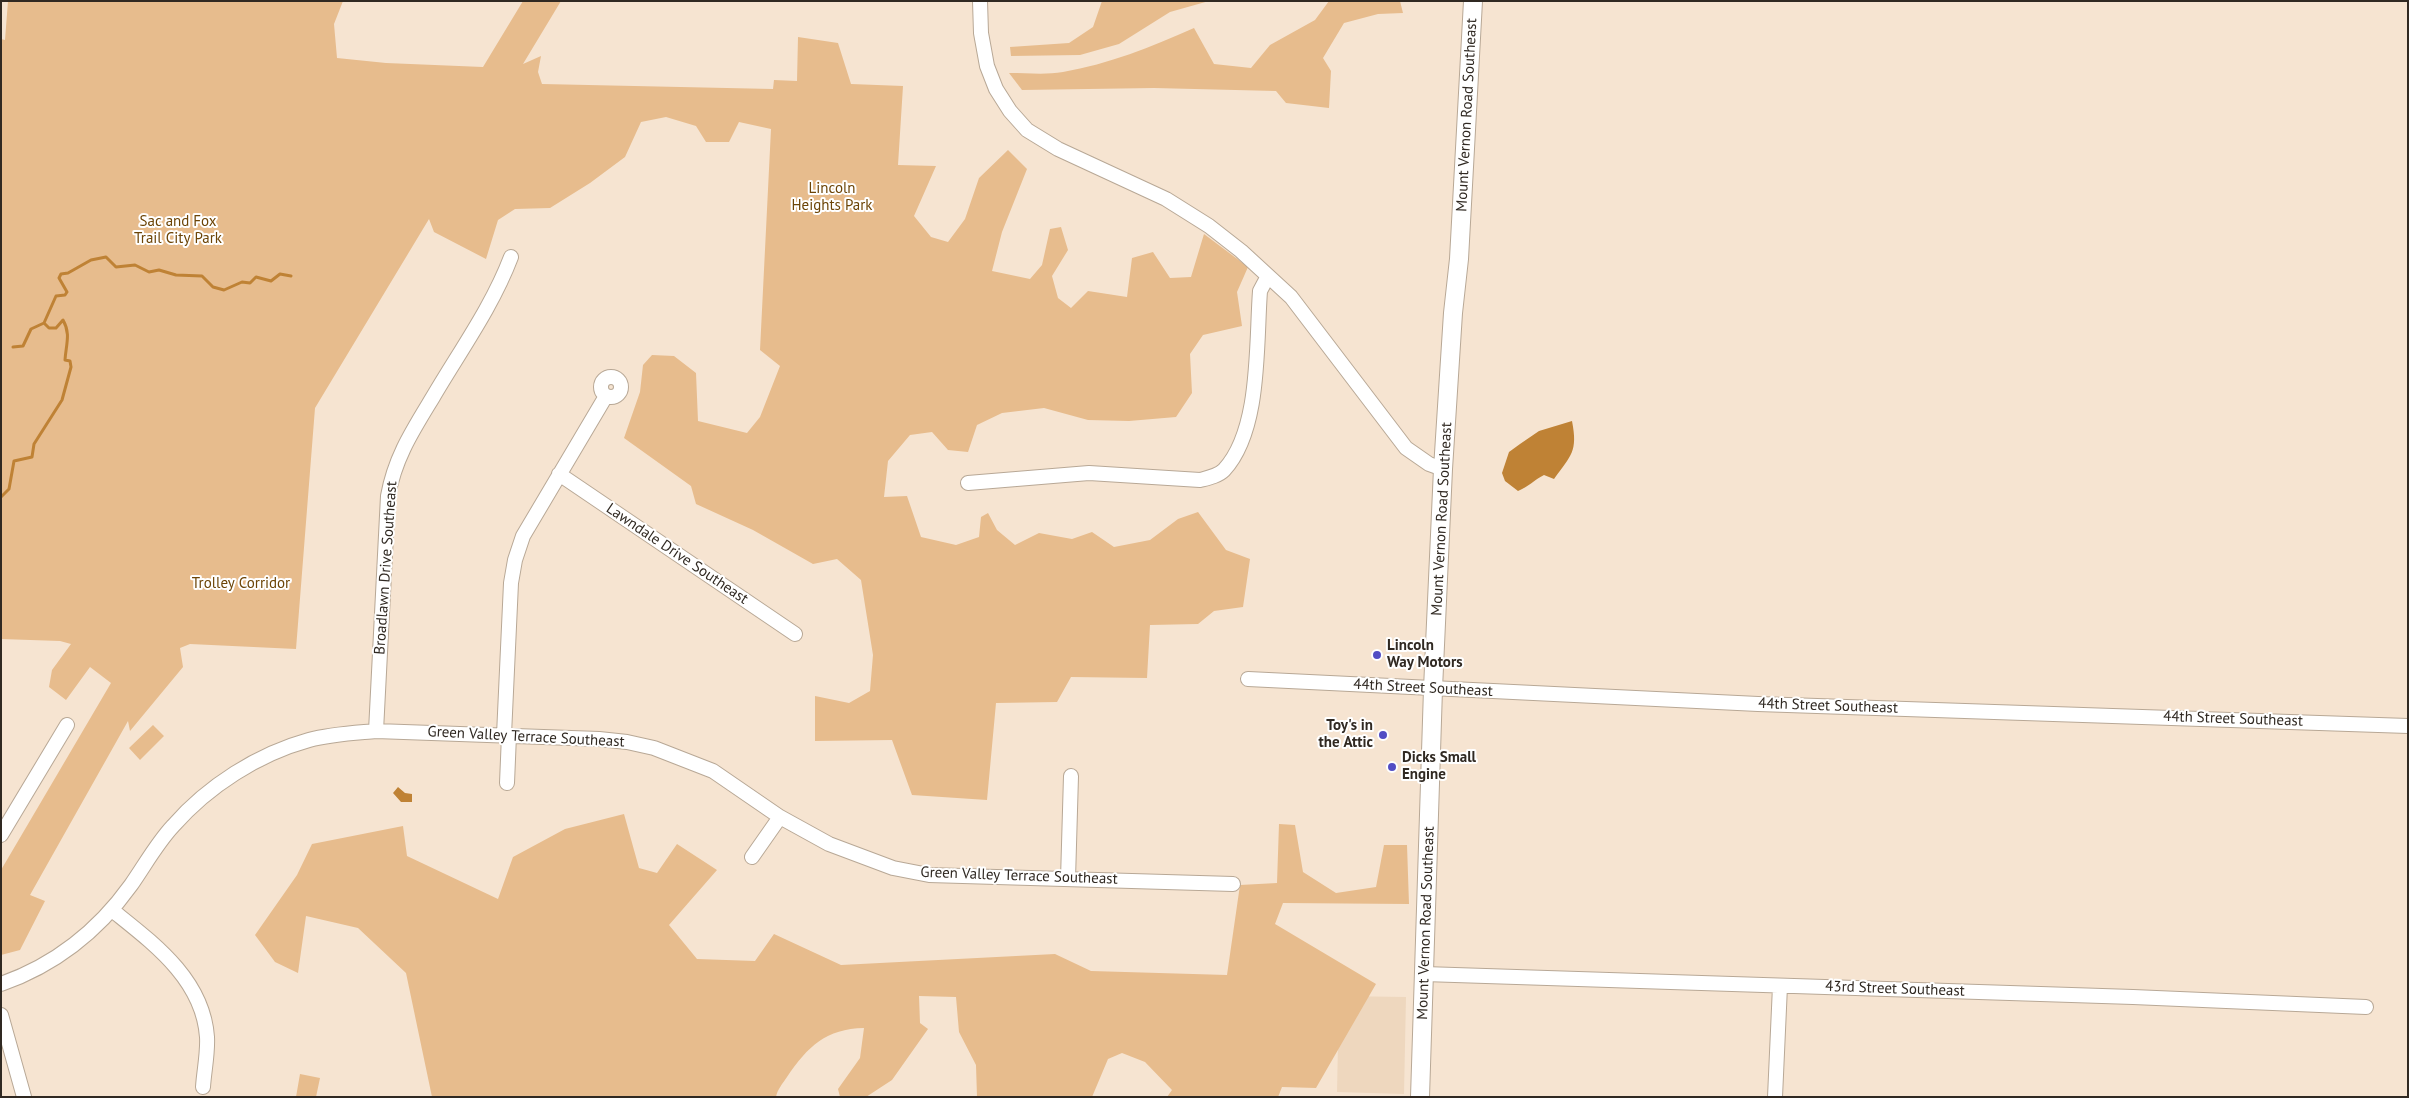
<!DOCTYPE html>
<html>
<head>
<meta charset="utf-8">
<style>
	body { margin:0 }
	#map { position:relative; width:2409px; height:1098px; overflow:hidden; background:#f6e4d1; font-family:"PT Sans",sans-serif }
	canvas { display:block }
	.frame { position:absolute; inset:0; border:2px solid #302922; pointer-events:none }
</style>
</head>
<body>
<div id="map">
<canvas width="2409" height="1098"></canvas>
<div class="frame"></div>
</div>
<script>
const context = document.querySelector('canvas').getContext('2d');
context.lineJoin = 'round';
function fill(path, color) { context.fillStyle = color; context.fill(path, 'evenodd'); }
function trace(path, color, width, dash) { context.strokeStyle = color; context.lineWidth = width; context.lineCap = dash ? 'butt' : 'round'; context.setLineDash(dash || []); context.stroke(path); }
function drawText(font, color, halo, rows, align = 'center') {
  context.font = font + ' "PT Sans",sans-serif'; context.lineWidth = 4; context.setLineDash([]); context.textBaseline = 'middle'; context.strokeStyle = halo; context.fillStyle = color; for (const [text, x, y, turn = 0] of rows) {
    context.save(); context.translate(x, y); context.rotate((+turn || 0) * Math.PI / 180); context.textAlign = isNaN(turn) ? turn : align; if (halo) context.strokeText(text, 0, 0); context.fillText(text, 0, 0); context.restore();
  }
}
fill(new Path2D(`
	M1339,996L1406,997L1404,1094L1337,1092Z`), '#eed7be');
fill(new Path2D(`
	M8,1H343L334,24L337,58L386,63L483,67L523,1H561L523,64L541,56L538,72L542,84L773,89L774,80L797,81L798,37L838,43L851,84L903,86L898,165L936,166L914,216L931,237L948,242L965,219L979,178L1008,150L1027,169L1002,232L992,271L1030,279L1042,265L1050,229L1061,227L1068,250L1052,276L1058,298L1071,308L1088,291L1127,297L1132,258L1153,252L1170,278L1191,277L1204,234L1248,267L1237,292L1242,326L1203,335L1190,354L1192,393L1176,417L1129,421L1088,420L1044,408L1002,413L977,425L968,452L948,450L932,432L910,435L888,461L884,497L907,496L921,537L956,545L979,537L981,517L988,513L997,530L1015,545L1039,533L1072,539L1092,532L1114,547L1150,540L1178,519L1198,512L1226,550L1250,559L1243,607L1214,611L1198,624L1150,625L1147,678L1071,677L1057,702L996,703L987,800L912,795L892,740L815,741V696L849,703L870,691L873,655L861,580L837,559L813,564L753,530L696,504L691,486L624,438L640,392L643,365L652,355L674,356L696,373L698,421L747,433L760,417L780,366L760,350L771,129L739,122L729,142H706L696,126L666,117L641,122L625,157L590,183L550,208L515,209L498,220L486,259L434,232L429,219L315,408L296,649L190,644L180,648L183,667L130,731L128,721L30,895L45,901L20,950L1,955V870L111,683L90,667L66,700L49,687L52,670L71,644L60,641L1,639V39L5,40Z
	M1102,1H1209L1170,12L1119,44L1080,55L1011,56L1010,47L1069,43L1093,27Z
	M1329,1H1400L1403,13L1378,14L1344,23L1323,58L1331,71L1329,108L1286,103L1276,91L1154,88L1022,90L1009,73C1027,73 1046,75 1063,72C1109,64 1151,47 1194,28L1214,64L1251,68L1270,45L1315,20Z
	M153,725L164,736L140,760L129,748Z
	M624,814L639,868L657,873L677,844L717,870L669,925L697,959L755,961L774,934L841,965L1055,954L1091,971L1227,975L1240,885L1277,883L1279,824L1295,825L1303,872L1336,893L1376,887L1384,845H1407L1409,904L1283,903L1275,924L1376,984L1316,1088L1282,1087L1278,1097H1167L1172,1090L1145,1062L1122,1053L1108,1059L1092,1097H977L976,1065L959,1032L956,997L919,996L920,1023L928,1029L892,1080L866,1097H840L838,1089L860,1058L864,1028C826,1029 808,1046 787,1077C783,1083 777,1090 776,1097H432L406,973L358,928L306,916L298,973L275,962L255,935L297,875L312,844L403,826L407,856L498,899L513,857L565,829Z
	M300,1074L320,1078L316,1097H296Z`), '#e7bc8d');
fill(new Path2D(`
	M1572,421C1578,452 1571,455 1554,479L1544,475C1534,480 1528,487 1518,491L1505,481L1502,473L1509,452L1520,444L1539,431Z
	M398,787L405,793L412,794V802H401L393,793Z`), '#bf8235');
trace(new Path2D(`
	M13,347L23,346L31,329L44,323L56,296L65,295L67,292L59,278L61,274L68,273L91,260L106,257L116,267L135,265L149,272L159,270L176,275L202,276L213,287L224,290L242,282L250,283L256,277L271,281L280,274L291,276
	M1,497L9,489L14,461L32,457L34,444L62,400L71,367L70,361L65,360C66,344 71,334 63,320L56,328H49L44,323`), '#bf8235', 3);
const minor = new Path2D(`
	M980,1L981,33L987,66L996,89L1010,111L1027,130L1058,149L1166,199L1209,226L1241,251L1291,297L1406,448L1429,464L1443,469
	M601 387a10 10 0 1 1 20 0a10 10 0 1 1-20 0Z
	M559,474L795,634
	M968,483L1089,473L1200,480C1208,478 1218,476 1224,470C1261,430 1256,344 1260,291L1268,276
	M1248,679L1758,704L2408,726
	M376,731L388,496C395,457 413,430 433,397C460,351 492,307 511,257
	M504,735L511,583L515,560L523,536L606,396
	M507,783L509,735
	M1,835L67,725
	M752,857L780,817
	M1068,879L1071,776
	M112,910C153,943 203,979 207,1037C208,1053 204,1071 203,1087
	M1424,974L2133,997L2366,1007
	M1,984C55,965 98,931 131,885C145,865 157,843 173,826C208,786 258,754 309,740C331,734 354,733 376,731L599,739L627,742L654,748L713,771L780,817L829,844L893,868L929,875L1233,884
	M1,1015L24,1097
	M1775,1097L1780,986`);
const major = new Path2D(`
	M1420,1097L1433,689L1443,469L1453,313L1459,259L1473,1`);
trace(minor, '#b8a896', 16);
trace(major, '#b8a896', 20);
trace(minor, '#fff', 14);
trace(major, '#fff', 18);
for (const [x, y, r, color] of [
	[1377,655,5,"#524dc4"],
	[1383,735,5,"#524dc4"],
	[1392,767,5,"#524dc4"]
]) { const dot = new Path2D(); dot.arc(x, y, r, 0, 2 * Math.PI); context.fillStyle = color; context.fill(dot); trace(dot, '#fff', 2); }
drawText('15px', '#302922', '#fff', [
	["Mount Vernon Road Southeast",1467,115,-87],
	["Mount Vernon Road Southeast",1442,519,-87],
	["Lawndale Drive Southeast",677,554,34],
	["Broadlawn Drive Southeast",386,568,-86],
	["44th Street Southeast",1423,688,3],
	["44th Street Southeast",1828,706,2],
	["44th Street Southeast",2233,719,2],
	["Green Valley Terrace Southeast",526,737,3],
	["Green Valley Terrace Southeast",1019,876,2],
	["Mount Vernon Road Southeast",1426,923,-88],
	["43rd Street Southeast",1895,989,2]
]);
drawText('15px', '#6c4406', '#fff', [
	["Lincoln",832,189],
	["Heights Park",832,206],
	["Sac and Fox",178,222],
	["Trail City Park",178,239],
	["Trolley Corridor",241,584]
]);
drawText('bold 15px', '#302922', '#fff', [
	["Lincoln",1387,646],
	["Way Motors",1387,663],
	["Toy's in",1373,726,"right"],
	["the Attic",1373,743,"right"],
	["Dicks Small",1402,758],
	["Engine",1402,775]
], 'left');
</script>
</body>
</html>
